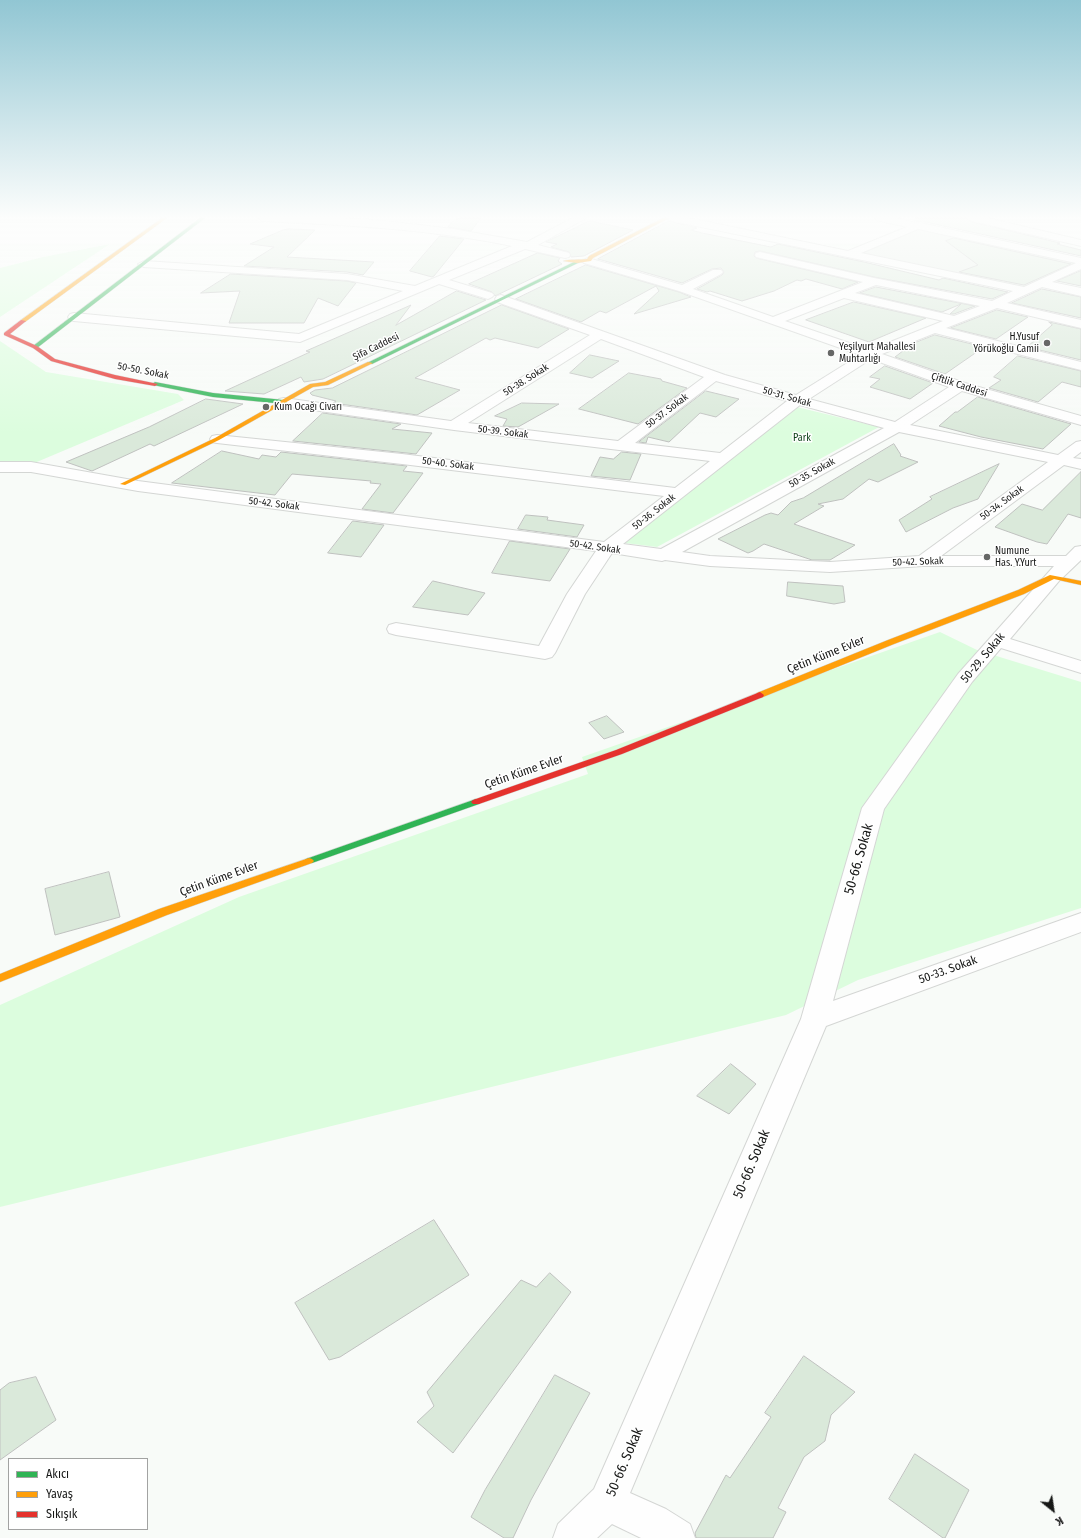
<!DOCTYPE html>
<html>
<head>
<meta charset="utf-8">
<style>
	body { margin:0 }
	#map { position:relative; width:1081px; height:1538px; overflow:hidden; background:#f8fbf8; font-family:"Fira Sans Condensed",sans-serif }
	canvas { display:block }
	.legend { position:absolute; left:8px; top:1458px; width:140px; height:72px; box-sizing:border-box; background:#fff; border:1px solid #a2a3a2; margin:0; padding:5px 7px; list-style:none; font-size:12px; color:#171817 }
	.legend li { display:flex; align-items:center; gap:8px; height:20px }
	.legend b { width:20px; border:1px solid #a2a3a2 }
	.north { position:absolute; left:1033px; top:1490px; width:40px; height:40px; -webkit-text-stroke:3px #fff; paint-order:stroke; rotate:150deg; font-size:11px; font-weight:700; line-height:16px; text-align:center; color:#171817 }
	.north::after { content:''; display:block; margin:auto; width:14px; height:18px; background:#171817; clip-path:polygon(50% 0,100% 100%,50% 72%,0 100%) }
</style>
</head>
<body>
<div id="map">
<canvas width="1081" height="1538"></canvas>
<ul class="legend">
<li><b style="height:5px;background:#30b455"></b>Akıcı</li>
<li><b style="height:5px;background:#ff9f0a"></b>Yavaş</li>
<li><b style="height:5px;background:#e5322d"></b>Sıkışık</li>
</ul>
<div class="north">K</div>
</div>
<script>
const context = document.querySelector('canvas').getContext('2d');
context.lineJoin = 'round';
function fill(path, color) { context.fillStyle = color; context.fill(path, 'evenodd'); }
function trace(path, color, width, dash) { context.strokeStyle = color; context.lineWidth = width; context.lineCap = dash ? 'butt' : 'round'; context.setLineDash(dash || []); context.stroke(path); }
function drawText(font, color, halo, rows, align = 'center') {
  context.font = font + ' "Fira Sans Condensed",sans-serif'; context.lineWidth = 3; context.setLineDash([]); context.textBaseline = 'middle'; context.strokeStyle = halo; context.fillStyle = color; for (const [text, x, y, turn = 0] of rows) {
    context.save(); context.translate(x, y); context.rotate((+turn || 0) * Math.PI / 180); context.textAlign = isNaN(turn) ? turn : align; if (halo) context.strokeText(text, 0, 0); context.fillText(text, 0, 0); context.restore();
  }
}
fill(new Path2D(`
	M917,228L1079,262L1023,288L858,254Z`), '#e7eee7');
fill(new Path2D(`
	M110,244L0,317V268L43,257Z
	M0,341L46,372L178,394L184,400L32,464H0Z
	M797,407L879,427L657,547L625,543Z
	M940,632L977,650L1081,682V908L858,980L786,1015L0,1207V1005L239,897L588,774L582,757Z`), '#dcfdde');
const building = new Path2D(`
	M460,218H481L471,231L448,227L453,221Z
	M916,218H966L972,222L1060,243L1057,244L1081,250V256L921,221H915Z
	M590,221L633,230L584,256L571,257L569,252L551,247L557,244L546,242Z
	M669,221L697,228L691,230L702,233L771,247L778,244L864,262L939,280L943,278L1008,292L992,299L874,277L760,251L755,252L754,256L756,258L858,282L842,289L806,279L801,281L797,280L774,291L742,301L710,291L707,292L697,289L722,275L724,272L721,268L712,269L682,283L598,259Z
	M290,229L315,230L287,257L374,262L363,275L347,272L244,266L274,247L250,244L283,230Z
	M440,236L464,239L434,276L432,277L410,271Z
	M954,238L1071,264L1024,285L959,272L978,265L946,241Z
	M538,253L560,258L558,261L562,264L495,296L492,292L469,284Z
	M586,265L679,292L691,297L634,314L659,291L656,286L606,313L600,311L581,322L516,299Z
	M1081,271V286L1057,281Z
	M231,274L347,281L356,283L338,306L318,298L304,323H229L240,291L201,293Z
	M876,287L975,306L954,314H950L961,304L942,312L860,293Z
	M1042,289L1081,297V318L1012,303Z
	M457,291L486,300L323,379L304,382L301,377L264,394L225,391L310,352L306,351L411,305L396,325Z
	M854,302L926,318L869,342L806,320Z
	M502,305L569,329L538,348L495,338L490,340L486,338L415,378L460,390L417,415L333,403L336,401L312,395L310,393L315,390L332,388Z
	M997,310L1028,317L996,339L951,328Z
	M1049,322L1081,329V360L1027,347L1052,325Z
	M935,335L984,347L945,374L895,357L912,344Z
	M590,355L619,361L592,378L570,373Z
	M1018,356L1081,371V387L1062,382L1038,402L989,388L1001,380L994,377Z
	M885,366L933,383L910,399L870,387L880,379L870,377Z
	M629,373L661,379L662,381L687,388L638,424L579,409Z
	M706,391L739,399L716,417L700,413L669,442L648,437L646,443L639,442Z
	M978,397L1071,424L1043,449L981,437L939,426L955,412H957Z
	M206,399L243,404L154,446L150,444L92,471L66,462L149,427Z
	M522,403L559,404L518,427L503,426L507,419L495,416Z
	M323,413L401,424L392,429L432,433L416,454L293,441Z
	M894,444L901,455L900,456L918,462L878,482L869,479L843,499L818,504L824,506L794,524L855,545L830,560H812L764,544L753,551L748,553L718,539L765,515L771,513L778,515L791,502L803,498Z
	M222,451L259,459L262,455L276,457L281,452L407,466L403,471L423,473L393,513L362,509L381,484L370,483L371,481L292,474L275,495L172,483Z
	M622,452L641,454L630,480L591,476L600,457L613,459Z
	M999,464L978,499L953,508L906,532L899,520L932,499L930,497Z
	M1081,472V518L1068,514L1047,544L1037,542L995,527L1022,504L1042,510Z
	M526,515L548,517L547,520L584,525L577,537L518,529Z
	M353,521L384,525L361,557L328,553Z
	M510,541L570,549L550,581L492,573Z
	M433,581L485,593L468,615L413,607Z
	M788,582L843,586L845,602L834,604L787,596Z
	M607,716L624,732L604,739L589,723Z
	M109,872L120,917L55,935L45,889Z
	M731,1064L756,1084L729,1114L697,1096Z
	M434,1220L469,1275L340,1357L329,1360L295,1303Z
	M550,1273L571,1292L453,1453L417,1422L434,1406L427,1392L521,1280L536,1287Z
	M804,1356L855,1392L831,1415L825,1441L804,1457L778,1508L786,1512L773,1538H696L695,1533L726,1475L730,1478L771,1417L765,1413Z
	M555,1375L590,1393L531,1500L513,1538H504L471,1517L485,1490Z
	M36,1377L56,1420L0,1460V1390L9,1383Z
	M915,1454L969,1490L945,1538H943L889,1499Z`);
fill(building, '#dae9da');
trace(building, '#bfc1bf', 1);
const street = new Path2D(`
	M258,218H342L385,221L453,229L527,242L573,218H586L538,245L569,253L570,255L569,257L565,258L525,249L449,280L492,293L494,295L492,297L488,299L439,284L300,342L74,321L70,320L68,317L70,314L74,313L299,334L403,291L347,280L144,267L138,264L144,261L347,274L415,286L512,246C429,229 348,225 263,221Z
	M667,218H689L848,251L907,227L876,220L875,218H896L917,223L920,222L925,224L1081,258V269L1052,282L1081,288V296L1042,287L1007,303L1081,320V328L997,308L946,328L1081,362V370L935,333L882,354L965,383L1081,416V425L962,391L910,425L1058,455L1076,442L1081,441V452L1073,458L1081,459V469L1064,465L941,556H1066L1075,547L1081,546V560L1059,581L1010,639L1081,661V673L1001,648L972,682L884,809L833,1001L1081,913V932L826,1026L630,1493L666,1509L690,1524L695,1538H641L612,1524L597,1538H553L558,1524L594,1489L801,1019L862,808L958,674L1054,566H923L830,572L710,566L665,560L662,561L612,553L585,594L555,653L552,657L545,659L396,635L389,633L387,629L389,625L396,623L539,646L567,594L596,551L138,491L31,472H0V462H31L138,481L604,542L664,496L402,464L217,443L212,442L210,439L212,436L217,435L402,454L675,488L710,461L454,430L284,406L279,405L277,402L279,399L284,398L451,421L590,335L497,302L495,299L497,296L501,295L725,375L796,395L860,355L679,291L584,263L582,261L588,258L682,285L713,270H721L723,272L721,274L693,289L773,317L863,282L756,257L755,255L756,253L760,252L874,278L992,301L1013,291L672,221ZM918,229L1076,263L1024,287L861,253ZM876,285L980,306L954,316L855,293ZM844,298L943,321L870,350L785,321ZM601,339L704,377L618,441L468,423ZM871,359L949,387L895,422L809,399ZM716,381L787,401L720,453L635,443ZM800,405L884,428L661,549L623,544ZM899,432L1048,462L919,556L830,562L710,556L682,552Z
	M967,218H987L1081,240V246L972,221Z`);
const fast = new Path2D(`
	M200,218H205L37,348H33V346Z
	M576,261L580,262L372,364L367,363Z
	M155,382L213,393L284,400L287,402L284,404L213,397L153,385L152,384Z
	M476,799L481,802L479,804L312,863H306L304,861L306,859Z`);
const slow = new Path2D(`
	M162,218H167L25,322H21V320Z
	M663,218H669L593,258L591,261L577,263L563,261C568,259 580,260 587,259L589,256Z
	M368,362L373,363L328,385L313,387L219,440L125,485L120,484L215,438L310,384L325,382Z
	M1050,575L1081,581V585L1054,579L1024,594L894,644L763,697L760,698L756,695L757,693L888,640L1018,590Z
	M309,858L312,859L314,861L312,863L167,915L0,982V974L159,909Z`);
const jam = new Path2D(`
	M21,320L26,321L10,334L37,346L55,359L115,375L158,384L155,386L115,379L51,361L33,348L4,335V333Z
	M760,692L764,695L763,697L622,754L479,804H473L471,802L473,800L616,750Z`);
trace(street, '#d4d6d4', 2);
trace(fast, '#d4d6d4', 1);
trace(slow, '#d4d6d4', 1);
trace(jam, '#d4d6d4', 1);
fill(street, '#fefefe');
fill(fast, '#30b455');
fill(slow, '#ff9f0a');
fill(jam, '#e5322d');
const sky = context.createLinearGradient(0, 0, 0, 434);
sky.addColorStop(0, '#91c6d3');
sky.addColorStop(0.5, '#fcfdfc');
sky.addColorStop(1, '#fcfdfc00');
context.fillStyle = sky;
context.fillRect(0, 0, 1081, 434);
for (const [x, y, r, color] of [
	[1047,343,4,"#666766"],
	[831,353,4,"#666766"],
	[266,407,4,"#666766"],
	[987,557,4,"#666766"]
]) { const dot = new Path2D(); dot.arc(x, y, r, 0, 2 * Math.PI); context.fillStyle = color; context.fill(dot); trace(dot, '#fff', 1.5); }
drawText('10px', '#171817', '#fff', [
	["H.Yusuf",1039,337,"right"],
	["Yörükoğlu Camii",1039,349,"right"],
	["Yeşilyurt Mahallesi",839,347],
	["Muhtarlığı",839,359],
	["Kum Ocağı Civarı",274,407],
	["Numune",995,551],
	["Has. Y.Yurt",995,563]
], 'left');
drawText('10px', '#171817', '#fff', [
	["Şifa Caddesi",376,347,-26],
	["50-50. Sokak",143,371,11],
	["50-38. Sokak",526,380,-32],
	["Çiftlik Caddesi",959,385,18],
	["50-31. Sokak",787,397,16],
	["50-37. Sokak",667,411,-37],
	["50-39. Sokak",503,432,7],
	["50-40. Sokak",448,464,7],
	["50-35. Sokak",812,473,-29],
	["50-34. Sokak",1002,503,-36],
	["50-42. Sokak",274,504,7],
	["50-36. Sokak",654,512,-38],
	["50-42. Sokak",595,547,8],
	["50-42. Sokak",918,562,-2]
]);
drawText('10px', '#083d13', '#fff', [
	["Park",802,438]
]);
drawText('12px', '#171817', '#fff', [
	["Çetin Küme Evler",826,655,-22],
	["50-29. Sokak",983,658,-50],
	["Çetin Küme Evler",524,772,-19],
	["Çetin Küme Evler",219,879,-20],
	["50-33. Sokak",948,970,-20]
]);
drawText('14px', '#171817', '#fff', [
	["50-66. Sokak",859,859,-74],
	["50-66. Sokak",752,1164,-67],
	["50-66. Sokak",625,1462,-67]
]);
</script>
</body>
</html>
